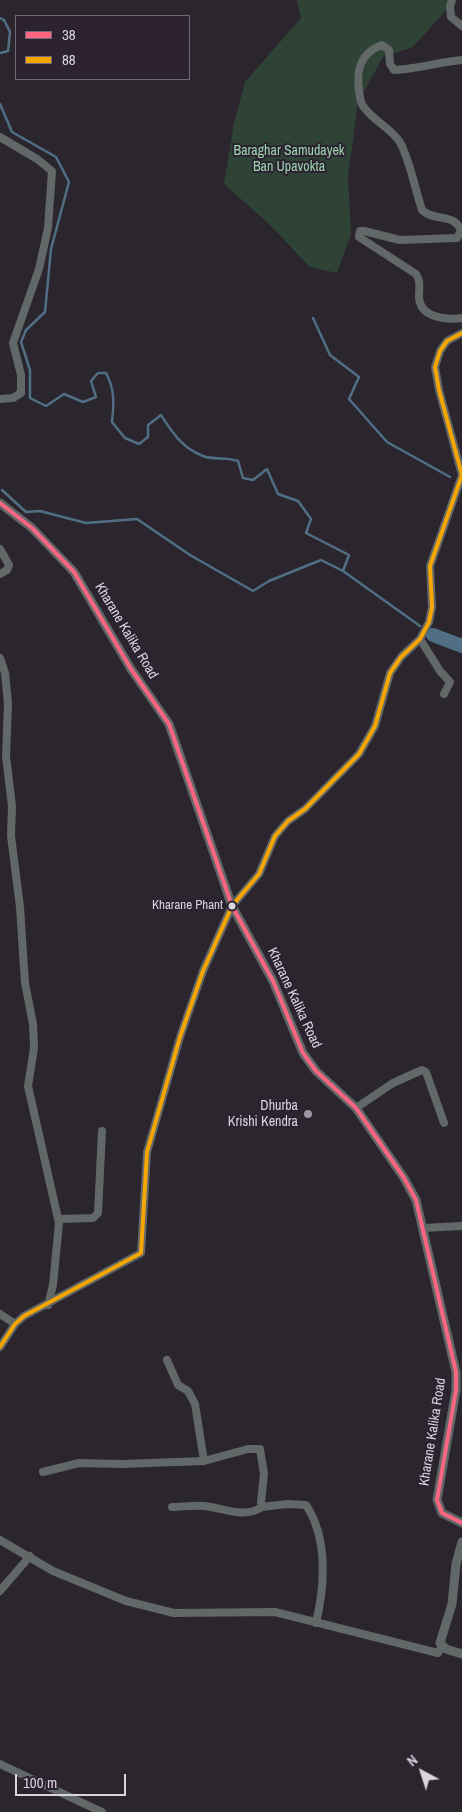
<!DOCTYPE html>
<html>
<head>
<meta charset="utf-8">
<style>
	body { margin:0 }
	#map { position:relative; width:462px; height:1812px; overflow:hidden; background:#2b262e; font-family:"Archivo Narrow",sans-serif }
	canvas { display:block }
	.legend { position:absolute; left:15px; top:15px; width:175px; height:65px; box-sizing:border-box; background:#2c2232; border:1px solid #726977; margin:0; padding:6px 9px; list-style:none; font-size:15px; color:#dad4de }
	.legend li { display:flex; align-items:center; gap:10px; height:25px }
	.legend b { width:25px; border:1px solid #726977 }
	.north { position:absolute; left:397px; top:1747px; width:50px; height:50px; -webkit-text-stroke:4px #2c2232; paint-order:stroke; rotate:320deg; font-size:14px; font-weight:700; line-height:20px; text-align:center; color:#dad4de }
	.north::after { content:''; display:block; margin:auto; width:18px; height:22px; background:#dad4de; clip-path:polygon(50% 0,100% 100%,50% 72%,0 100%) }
	.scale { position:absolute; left:15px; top:1774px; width:111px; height:22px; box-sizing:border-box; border:2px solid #dad4de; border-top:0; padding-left:6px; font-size:15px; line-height:18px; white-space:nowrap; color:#dad4de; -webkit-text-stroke:4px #2c2232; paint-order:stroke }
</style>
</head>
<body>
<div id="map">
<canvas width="462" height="1812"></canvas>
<ul class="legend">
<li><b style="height:6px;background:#fa6682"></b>38</li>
<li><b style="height:6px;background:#f7a600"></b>88</li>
</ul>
<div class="north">N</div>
<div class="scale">100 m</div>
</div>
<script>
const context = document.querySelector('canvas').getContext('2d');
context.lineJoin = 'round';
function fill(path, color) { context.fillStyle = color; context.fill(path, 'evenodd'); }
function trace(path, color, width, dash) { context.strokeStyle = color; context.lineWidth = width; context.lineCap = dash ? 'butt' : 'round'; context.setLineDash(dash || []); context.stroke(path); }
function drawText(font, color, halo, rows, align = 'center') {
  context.font = font + ' "Archivo Narrow",sans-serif'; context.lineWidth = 4; context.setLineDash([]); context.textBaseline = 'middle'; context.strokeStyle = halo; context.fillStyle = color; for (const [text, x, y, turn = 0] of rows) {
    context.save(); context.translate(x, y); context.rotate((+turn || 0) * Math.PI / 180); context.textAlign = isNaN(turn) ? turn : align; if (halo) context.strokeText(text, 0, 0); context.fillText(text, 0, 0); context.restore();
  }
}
fill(new Path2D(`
	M297,0H455L413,47L383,57L358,102L348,176L351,234L337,273L310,267L268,223L224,184L234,123L245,82L301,18Z`), '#2e4335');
trace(new Path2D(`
	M0,18L4,20L10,32L8,51L0,53
	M0,104L12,132L56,157L69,182L51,249L45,312L26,330L21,342L30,370V398L46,406L64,394L83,402L96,397L91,381L98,373H106C115,390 114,403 112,422L125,438L139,444L148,437V425L161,415C172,432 182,448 203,456C213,460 226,457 238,461L243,478L253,480L267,469L278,494L298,501L311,519L306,533L349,555L343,571L420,626
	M313,318L330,355L359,377L349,399L387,442L450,477
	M2,490L26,512L40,511L86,523L137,519L190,555L253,591L269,581L321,560L343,571`), '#506f84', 2.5);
trace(new Path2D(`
	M433,635L462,646`), '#506f84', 14);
trace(new Path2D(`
	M452,0L450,6L451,17L462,26
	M462,60C439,62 417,69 394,70L390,64L389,50L382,45C360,53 356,70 359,91C360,96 360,102 363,106C373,121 393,129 401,144C411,165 415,189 422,210C433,222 455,212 461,231L457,238L400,240L364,231H360L359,237L416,274C421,282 419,286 419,296C419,318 446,320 462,318
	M0,137L37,159L52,171L48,228L39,269L13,343L21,375V393L13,398L0,399
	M0,549L9,565L7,570L0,574
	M420,639L440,671L450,682L444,694
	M0,658L5,673L8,704L6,756L12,806L11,836L20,907L25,983L33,1024L34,1048L28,1086L59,1223L53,1285L48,1305
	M356,1108L393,1083L422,1070L426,1072L444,1123
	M58,1219L93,1218L98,1213L102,1131
	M424,1228L462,1226
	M0,1314L15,1324
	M0,1347L15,1324L24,1316L141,1253L147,1152L180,1037L203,971L232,906L259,874L275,836L288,821L305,809L359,754L375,726L390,673L401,657L420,639L429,622L432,607L430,566L462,475L439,390L435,367L440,351L447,341L462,333
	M167,1360L178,1385L188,1391L195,1404L204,1461L248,1449H260L264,1474L261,1502L262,1507L287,1504L306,1505C328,1538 325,1585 316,1623
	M43,1472L79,1463L122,1464L204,1461
	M172,1507C182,1507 193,1505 204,1506C224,1508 244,1519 262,1507
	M0,1540L53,1571L126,1601L174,1613L275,1612L438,1653L442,1646
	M0,1591L30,1556
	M0,1764L102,1812`), '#626768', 8);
trace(new Path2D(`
	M0,503L32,528L74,572L131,669L169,724L232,906L273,981L303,1053L316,1071L356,1108L404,1178L416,1200L456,1372V1390L437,1500L442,1513L462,1523
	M462,1542L456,1564L452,1604L440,1643L446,1649L462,1654`), '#626768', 9);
trace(new Path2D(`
	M0,503L32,528L74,572L131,669L169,724L232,906L273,981L303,1053L316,1071L356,1108L404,1178L416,1200L456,1372V1390L437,1500L442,1513L462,1523`), '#fa6682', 4);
trace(new Path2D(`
	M0,1347L15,1324L24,1316L141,1253L147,1152L180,1037L203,971L232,906L259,874L275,836L288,821L305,809L359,754L375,726L390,673L401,657L420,639L429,622L432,607L430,566L462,475L439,390L435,367L440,351L447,341L462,333`), '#f7a600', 4);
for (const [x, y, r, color] of [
	[232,906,4.5,"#dad4de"],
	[308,1114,5,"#9d97a0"]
]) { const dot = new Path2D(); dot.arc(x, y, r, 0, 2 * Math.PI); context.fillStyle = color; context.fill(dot); trace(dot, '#2c2232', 2); }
drawText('13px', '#dad4de', '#2c2232', [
	["Kharane Phant",223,906]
], 'right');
drawText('14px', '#9ad4ac', '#2c2232', [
	["Baraghar Samudayek",289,151],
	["Ban Upavokta",289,167]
]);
drawText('14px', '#dad4de', '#2c2232', [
	["Kharane Kalika Road",126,631,59],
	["Kharane Kalika Road",294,998,65],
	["Kharane Kalika Road",433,1432,-81]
]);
drawText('14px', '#dad4de', '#2c2232', [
	["Dhurba",298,1106],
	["Krishi Kendra",298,1122]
], 'right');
</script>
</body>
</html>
